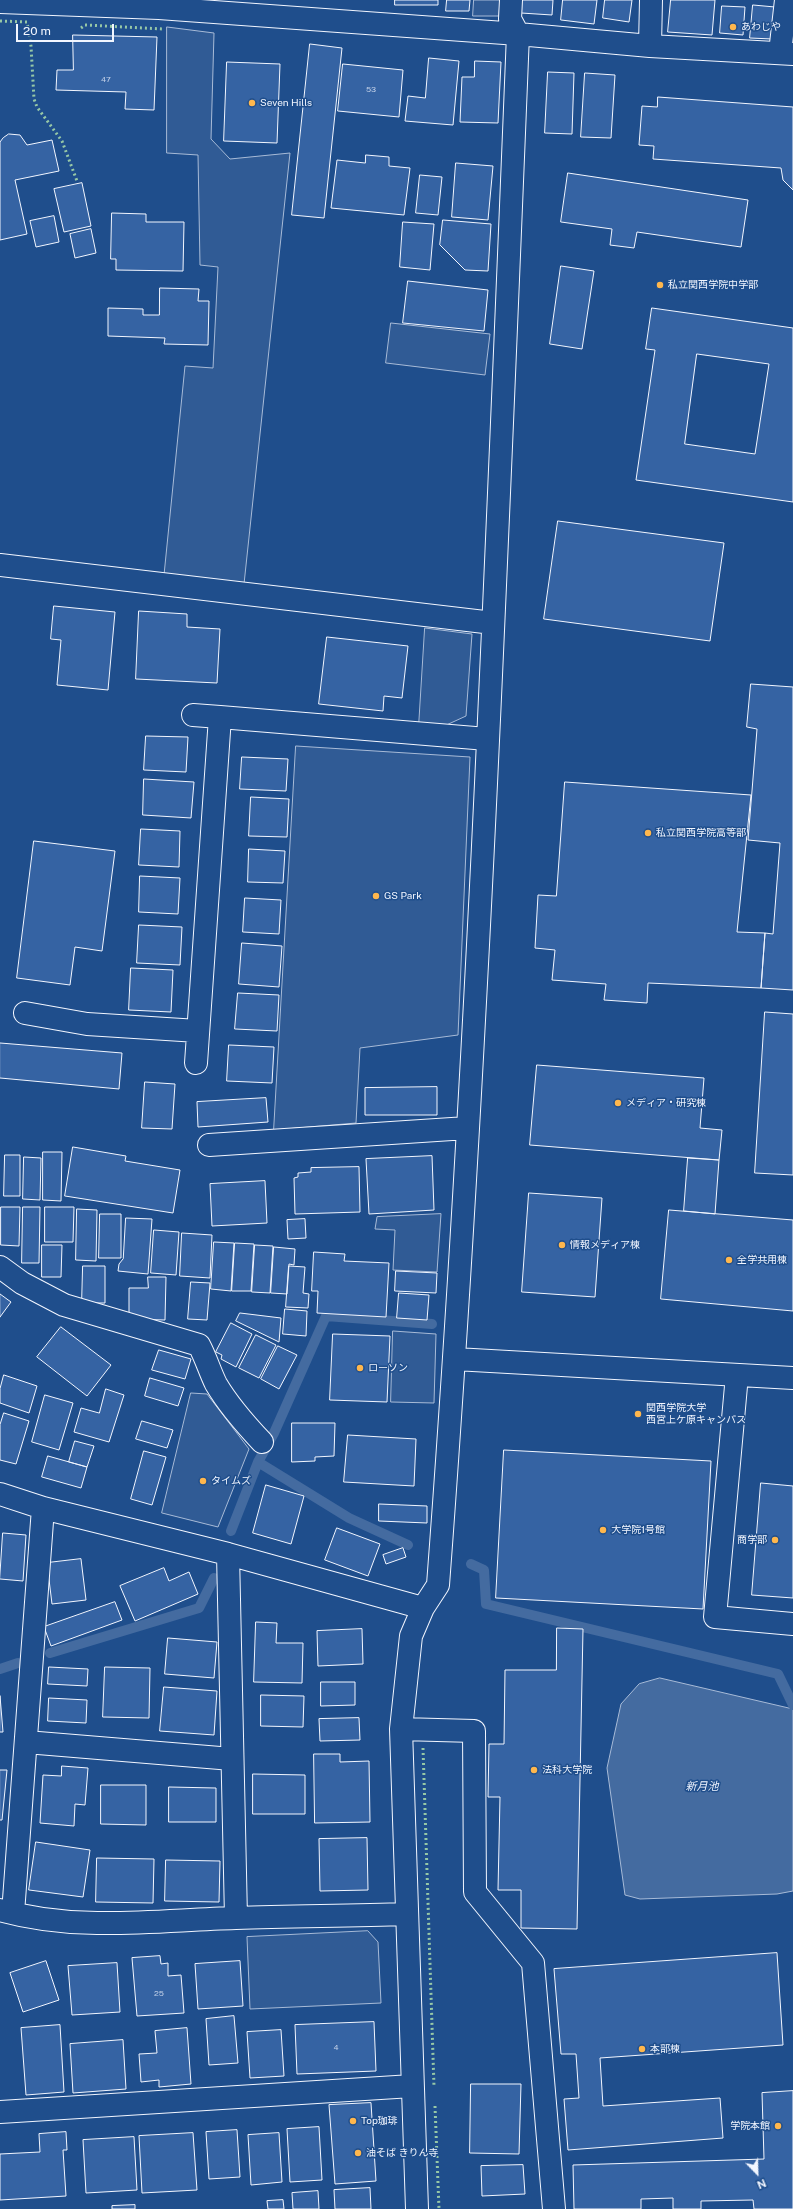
<!DOCTYPE html>
<html>
<head>
<meta charset="utf-8">
<style>
	body { margin:0 }
	#map { position:relative; width:793px; height:2209px; overflow:hidden; background:#1f4e8c; font-family:"Public Sans",sans-serif }
	canvas { display:block }
	.north { position:absolute; left:737px; top:2153px; width:40px; height:40px; -webkit-text-stroke:3px #1f4e8c; paint-order:stroke; rotate:157deg; font-size:11px; font-weight:700; line-height:16px; text-align:center; color:#f2f6ff }
	.north::after { content:''; display:block; margin:auto; width:14px; height:18px; background:#f2f6ff; clip-path:polygon(50% 0,100% 100%,50% 72%,0 100%) }
	.scale { position:absolute; left:16px; top:24px; width:98px; height:18px; box-sizing:border-box; border:2px solid #f2f6ff; border-top:0; padding-left:5px; font-size:12px; line-height:14px; white-space:nowrap; color:#f2f6ff; -webkit-text-stroke:3px #1f4e8c; paint-order:stroke }
</style>
</head>
<body>
<div id="map">
<canvas width="793" height="2209"></canvas>
<div class="north">N</div>
<div class="scale">20 m</div>
</div>
<script>
const context = document.querySelector('canvas').getContext('2d');
context.lineJoin = 'round';
function fill(path, color) { context.fillStyle = color; context.fill(path, 'evenodd'); }
function trace(path, color, width, dash) { context.strokeStyle = color; context.lineWidth = width; context.lineCap = dash ? 'butt' : 'round'; context.setLineDash(dash || []); context.stroke(path); }
function drawText(font, color, halo, rows, align = 'center') {
  context.font = font + ' "Public Sans","Noto Sans JP",sans-serif'; context.lineWidth = 3; context.setLineDash([]); context.textBaseline = 'middle'; context.strokeStyle = halo; context.fillStyle = color; for (const [text, x, y, turn = 0] of rows) {
    context.save(); context.translate(x, y); context.rotate((+turn || 0) * Math.PI / 180); context.textAlign = isNaN(turn) ? turn : align; if (halo) context.strokeText(text, 0, 0); context.fillText(text, 0, 0); context.restore();
  }
}
const built = new Path2D(`
	M474,0H500L499,16H473Z
	M167,27L214,33L211,139L230,159L290,153L244,584L164,575L185,366L213,368L218,267L200,265L198,155L167,153Z
	M391,323L490,334L485,375L386,363Z
	M425,628L472,634L466,716L442,727L419,726Z
	M296,746L470,757L458,1035L360,1048L356,1123L274,1130Z
	M441,1214L437,1272L393,1270L395,1230L375,1229L377,1217Z
	M393,1331L436,1334L434,1403L391,1402Z
	M191,1393L207,1394L249,1449L218,1527L162,1513Z
	M368,1931L378,1942L381,2003L250,2009L247,1937Z`);
fill(built, '#305b95');
trace(built, '#a8bbd7', 1);
const water = new Path2D(`
	M660,1678L793,1709V1891L777,1894L640,1899L625,1895L607,1768L621,1704L639,1684Z`);
fill(water, '#446ba0');
trace(water, '#a8bbd7', 1);
trace(new Path2D(`
	M258,1462L274,1433L326,1316L432,1324
	M231,1531L258,1462L349,1518L408,1545
	M471,1564L484,1570L486,1604L778,1674L793,1705
	M50,1653L199,1608L214,1578
	M0,1669L18,1663`), '#446ba0', 10);
const building = new Path2D(`
	M395,0H438V5H395Z
	M447,0H470L469,11H446Z
	M520,0H553L552,15L521,13Z
	M563,0H597L594,24L561,20Z
	M605,0H632L629,22L603,18Z
	M671,0H715L712,35L668,32Z
	M753,5L775,7L772,39L750,38Z
	M722,6L745,7L743,35L720,33Z
	M73,35L157,37L154,110L125,109L126,92L56,90L57,70H73Z
	M310,44L342,48L324,218L292,215Z
	M429,58L459,61L453,125L405,121L408,96L425,98Z
	M475,61L501,62L498,123L460,122L462,77H474Z
	M227,62L280,64L277,143L224,141Z
	M343,64L403,70L399,117L338,111Z
	M548,72L574,73L572,134L545,133Z
	M585,73L615,75L611,138L581,137Z
	M658,97L793,107V190L783,180L781,168L653,159L654,146L639,145L642,106L657,107Z
	M9,134L20,135L27,145L52,140L59,171L15,180L27,234L0,240V142L3,138Z
	M366,155L389,157V166L410,168L404,215L331,208L337,160L365,163Z
	M456,163L493,166L488,220L452,217Z
	M568,173L748,200L741,247L637,232L634,248L610,245L612,229L561,222Z
	M420,175L442,177L438,215L416,213Z
	M82,183L91,226L64,232L54,189Z
	M112,213L146,214V222H184L183,271L116,270V259H111Z
	M54,216L59,242L36,247L30,221Z
	M443,220L491,224L488,271L465,270L440,245Z
	M403,222L434,224L430,270L400,267Z
	M91,229L96,253L75,258L70,234Z
	M561,266L594,271L582,349L550,344Z
	M408,281L488,290L484,331L403,323Z
	M160,288L199,289L198,301H209L208,345L164,344L165,338L108,336V308L143,309V315H159Z
	M652,308L793,328V502L636,480L655,350L646,349ZM697,354L769,364L755,454L685,444Z
	M558,521L724,543L710,641L544,619Z
	M54,606L115,612L108,690L57,685L61,640L51,639Z
	M139,611L187,614V627L220,629L217,683L136,679Z
	M327,637L408,646L402,698L384,696L383,711L319,704Z
	M751,684L793,687V990L761,988L765,933L773,934L780,843L748,840L757,729L747,727Z
	M146,736L188,737L186,772L144,770Z
	M242,757L288,759L286,791L240,789Z
	M144,779L194,782L191,818L143,815Z
	M565,782L751,795L737,932L765,933L761,988L648,983L647,1003L604,1000L606,984L552,980L555,950L535,948L538,895L556,896Z
	M251,797L289,799L287,837L249,836Z
	M141,829L180,831L179,867L139,865Z
	M34,841L115,851L102,951L75,947L70,985L17,978Z
	M249,849L285,851L283,883L248,882Z
	M140,876L180,878L178,914L139,912Z
	M245,898L281,900L279,934L243,932Z
	M139,925L182,927L180,965L137,963Z
	M242,943L282,946L279,987L239,984Z
	M131,968L173,970L171,1012L129,1010Z
	M238,993L279,995L277,1031L235,1029Z
	M765,1012L793,1014V1175L755,1173Z
	M0,1043L122,1053L119,1089L0,1078Z
	M229,1045L274,1047L272,1083L227,1081Z
	M537,1065L704,1078L700,1128L722,1130L719,1160L530,1145Z
	M145,1082L175,1084L172,1129L142,1128Z
	M437,1087V1115H365V1088Z
	M266,1098L268,1122L198,1127L197,1102Z
	M73,1147L126,1156L125,1161L180,1170L173,1213L65,1196Z
	M43,1152H62L61,1201L43,1200Z
	M5,1155H20V1196H4Z
	M432,1156L434,1210L369,1214L366,1159Z
	M24,1157L41,1158L40,1200L23,1199Z
	M688,1158L719,1160L715,1214L684,1211Z
	M359,1167L360,1212L295,1214L294,1178L298,1177V1173L311,1172V1168Z
	M265,1181L267,1223L212,1226L210,1184Z
	M529,1193L602,1198L595,1297L522,1292Z
	M1,1207H20L19,1246L1,1245Z
	M23,1207H40L39,1263H22Z
	M45,1207H74L73,1242H45Z
	M77,1209L97,1210L96,1261L76,1260Z
	M669,1210L793,1220V1311L661,1299Z
	M100,1214H121V1258H99Z
	M126,1218L152,1219L148,1274L118,1271L119,1264L123,1259Z
	M305,1219L306,1238L288,1239L287,1220Z
	M154,1230L179,1232L176,1275L151,1273Z
	M182,1233L212,1235L210,1278L180,1276Z
	M214,1242L234,1243L231,1291L211,1289Z
	M235,1243L254,1244L251,1291H232Z
	M42,1245H62L61,1277H42Z
	M255,1245L273,1246L270,1293L252,1292Z
	M274,1247L295,1249L294,1265L289,1264L287,1294L271,1293Z
	M314,1252L345,1254L344,1261L389,1263L386,1317L317,1313L318,1291H312Z
	M83,1266H105V1303H82Z
	M289,1266L305,1267L303,1293L309,1294L308,1308L286,1307Z
	M396,1271L437,1273L436,1293L395,1291Z
	M148,1277H166L165,1320L129,1319V1288H148Z
	M191,1282L210,1283L207,1320L188,1319Z
	M399,1293L429,1295L427,1320L397,1318Z
	M0,1294L11,1302L0,1317Z
	M285,1309L307,1311L306,1336L283,1334Z
	M240,1313L281,1318L279,1342L236,1321Z
	M231,1323L252,1334L236,1367L221,1359L222,1355L216,1352Z
	M61,1327L111,1365L87,1396L37,1357Z
	M333,1334L390,1336L387,1402L330,1400Z
	M256,1335L276,1345L259,1378L239,1368Z
	M278,1346L297,1355L279,1389L261,1379Z
	M159,1350L191,1359L185,1379L152,1370Z
	M4,1375L37,1386L29,1413L0,1403V1389Z
	M150,1378L184,1388L178,1406L145,1396Z
	M106,1389L124,1395L109,1442L74,1432L81,1408L99,1413Z
	M45,1395L73,1403L59,1450L32,1442Z
	M4,1413L29,1421L16,1464L0,1460V1425Z
	M142,1421L173,1430L167,1448L136,1439Z
	M292,1423H335L334,1456L315,1457V1461L292,1462Z
	M348,1435L416,1439L414,1486L344,1482Z
	M75,1441L94,1446L87,1467L69,1462Z
	M504,1450L711,1461L703,1609L496,1598Z
	M144,1451L166,1457L152,1505L131,1499Z
	M48,1456L87,1467L81,1488L42,1477Z
	M761,1483L793,1486V1598L752,1595Z
	M266,1485L304,1496L291,1544L253,1533Z
	M379,1504L427,1506V1523L379,1521Z
	M337,1528L380,1544L368,1576L325,1560Z
	M3,1533L26,1535L23,1581L0,1579Z
	M403,1548L406,1557L386,1564L383,1555Z
	M81,1559L86,1600L52,1604L47,1563Z
	M164,1568L169,1581L189,1572L198,1594L135,1621L120,1586Z
	M115,1602L122,1620L51,1646L44,1627Z
	M256,1622L277,1623L276,1643H303L302,1683L254,1682Z
	M557,1628L583,1629L577,1929L521,1928V1890H498L500,1797H488L489,1744H504L505,1670H556Z
	M362,1629L363,1664L318,1666L317,1631Z
	M168,1638L217,1642L214,1678L165,1674Z
	M49,1667L88,1669L87,1686L48,1684Z
	M105,1667L150,1668L149,1718L103,1717Z
	M321,1682H355V1705L321,1706Z
	M164,1687L217,1691L214,1735L160,1731Z
	M261,1695L304,1696L303,1727L261,1726Z
	M0,1696L3,1732H0Z
	M49,1698L87,1700L86,1723L48,1721Z
	M359,1718L360,1740L320,1741L319,1719Z
	M314,1754H340V1762L369,1761L370,1822L315,1823Z
	M62,1766L88,1768L85,1805L75,1804L74,1826L40,1823L43,1775L61,1776Z
	M0,1770H7L2,1820H0Z
	M253,1774L305,1775V1814H253Z
	M101,1785H146V1825L101,1824Z
	M169,1787L216,1788V1822H169Z
	M367,1838L368,1890L320,1891L319,1839Z
	M36,1842L90,1850L83,1897L29,1890Z
	M97,1858L154,1859L153,1903L96,1902Z
	M166,1860L220,1861L219,1902L165,1901Z
	M777,1953L783,2045L600,2058L603,2106L720,2098L723,2138L568,2150L564,2099L579,2098L576,2054H561L554,1969Z
	M160,1956L161,1964L168,1963V1976L181,1975L184,2013L137,2016L132,1958Z
	M46,1961L59,2000L23,2012L10,1973Z
	M240,1961L243,2006L198,2009L195,1964Z
	M117,1963L120,2012L72,2015L68,1966Z
	M234,2016L238,2063L209,2065L206,2019Z
	M374,2022L376,2071L297,2074L295,2025Z
	M60,2025L64,2092L26,2095L21,2028Z
	M187,2028L191,2084L159,2087V2080L141,2082L139,2054L157,2053L155,2031Z
	M281,2030L284,2076L250,2078L247,2032Z
	M123,2040L126,2089L73,2093L70,2044Z
	M471,2084H521L519,2154L470,2153Z
	M793,2091V2209H754L753,2200L701,2201V2209H673V2198L641,2199V2209H574L573,2165L764,2159L762,2093Z
	M371,2103L376,2181L335,2184L329,2105Z
	M319,2127L322,2180L290,2182L287,2129Z
	M237,2130L240,2177L209,2179L206,2132Z
	M66,2132L67,2150H63L66,2196L0,2200V2154L40,2152L39,2134Z
	M193,2133L197,2190L142,2193L139,2136Z
	M279,2133L282,2182L251,2185L248,2135Z
	M134,2137L137,2190L86,2193L83,2140Z
	M523,2165L525,2194L482,2196L481,2166Z
	M370,2188L371,2209H335L334,2190Z
	M318,2191L319,2209H293L292,2193Z
	M283,2200L284,2209H268L267,2201Z
	M135,2205V2209H112V2206Z`);
fill(building, '#3563a3');
trace(building, '#f2f6ff', 1);
const minor = new Path2D(`
	M0,2L159,8L518,34L650,46L793,54
	M650,46L651,0
	M780,53L786,0
	M0,565L493,623
	M193,715L220,717
	M25,1013L87,1024L198,1031
	M196,1063L220,717L487,739
	M209,1145L467,1128
	M0,1267L22,1283L64,1305L199,1345C206,1358 210,1372 216,1384C229,1406 245,1424 262,1442
	M455,1359L793,1378
	M737,1375L715,1617L793,1624
	M0,1494L43,1508L228,1554L423,1608
	M228,1554L236,1918
	M401,1729L474,1731L475,1892L533,1963L554,2209
	M26,1742L232,1759
	M0,1910C77,1932 157,1920 236,1918C292,1916 349,1916 406,1914
	M13,1913L43,1508
	M0,2112L412,2086
	M417,2209L401,1729L411,1636L423,1608L438,1585C477,1069 497,551 518,34L510,19L511,0`);
trace(minor, '#f2f6ff', 24);
trace(minor, '#1f4e8c', 22);
trace(new Path2D(`
	M0,21L27,22L31,46L34,99L37,107L62,141L77,181
	M81,28L85,25L163,29
	M423,1748L434,2087
	M435,2106L439,2209`), '#97c8a6', 3, [2, 3]);
for (const [x, y, r, color] of [
	[733,27,4,"#ffb74d"],
	[252,103,4,"#ffb74d"],
	[660,285,4,"#ffb74d"],
	[648,833,4,"#ffb74d"],
	[376,896,4,"#ffb74d"],
	[618,1103,4,"#ffb74d"],
	[562,1245,4,"#ffb74d"],
	[729,1260,4,"#ffb74d"],
	[360,1368,4,"#ffb74d"],
	[638,1414,4,"#ffb74d"],
	[203,1481,4,"#ffb74d"],
	[603,1530,4,"#ffb74d"],
	[775,1540,4,"#ffb74d"],
	[534,1770,4,"#ffb74d"],
	[642,2049,4,"#ffb74d"],
	[353,2121,4,"#ffb74d"],
	[778,2126,4,"#ffb74d"],
	[358,2153,4,"#ffb74d"]
]) { const dot = new Path2D(); dot.arc(x, y, r, 0, 2 * Math.PI); context.fillStyle = color; context.fill(dot); trace(dot, '#1f4e8c', 1.5); }
drawText('8px', '#c3d1e8', null, [
	["47",106,80],
	["53",371,90],
	["25",159,1994],
	["4",336,2048]
]);
drawText('10px', '#f2f6ff', '#1f4e8c', [
	["あわじや",741,27],
	["Seven Hills",260,103],
	["私立関西学院中学部",668,285],
	["私立関西学院高等部",656,833],
	["GS Park",384,896],
	["メディア・研究棟",626,1103],
	["情報メディア棟",570,1245],
	["全学共用棟",737,1260],
	["ローソン",368,1368],
	["関西学院大学",646,1408],
	["西宮上ケ原キャンパス",646,1420],
	["タイムズ",211,1481],
	["大学院1号館",611,1530],
	["商学部",767,1540,"right"],
	["法科大学院",542,1770],
	["本部棟",650,2049],
	["Top珈琲",361,2121],
	["学院本館",770,2126,"right"],
	["油そば きりん寺",366,2153]
], 'left');
drawText('italic 11px', '#f2f6ff', '#1f4e8c', [
	["新月池",702,1787]
]);
</script>
</body>
</html>
